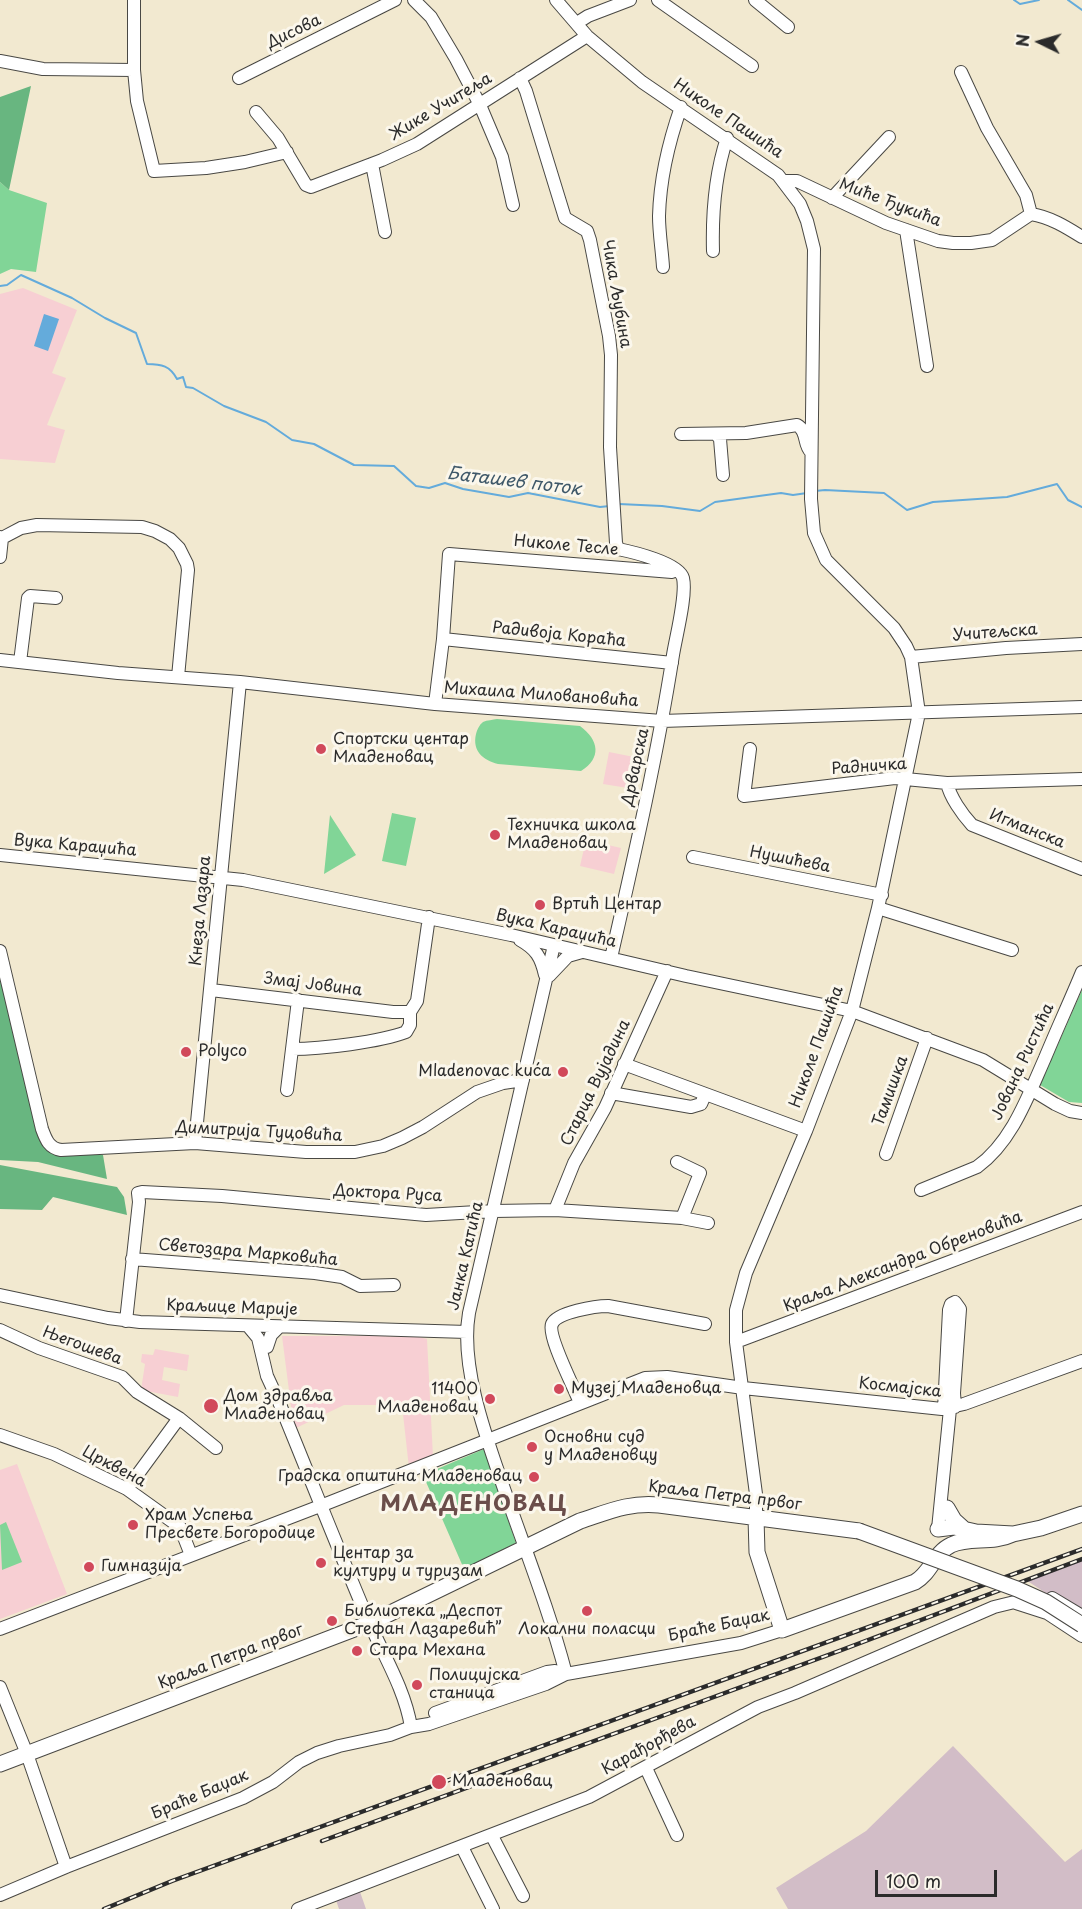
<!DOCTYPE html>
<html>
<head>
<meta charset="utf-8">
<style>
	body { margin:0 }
	#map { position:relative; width:1082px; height:1909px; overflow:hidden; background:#f2e9d0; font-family:"Playpen Sans",sans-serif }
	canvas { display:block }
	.north { position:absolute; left:1010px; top:12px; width:60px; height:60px; -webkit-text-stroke:4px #fbf7ec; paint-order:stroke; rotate:275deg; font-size:16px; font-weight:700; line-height:24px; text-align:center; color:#2b2b2b }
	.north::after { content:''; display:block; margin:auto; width:21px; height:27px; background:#2b2b2b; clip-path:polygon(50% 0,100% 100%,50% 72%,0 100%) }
	.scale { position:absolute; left:875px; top:1870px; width:122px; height:27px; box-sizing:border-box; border:3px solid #2b2b2b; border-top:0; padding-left:8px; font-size:18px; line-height:21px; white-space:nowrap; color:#2b2b2b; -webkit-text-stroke:4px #fbf7ec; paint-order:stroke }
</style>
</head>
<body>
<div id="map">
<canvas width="1082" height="1909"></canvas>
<div class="north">N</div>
<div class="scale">100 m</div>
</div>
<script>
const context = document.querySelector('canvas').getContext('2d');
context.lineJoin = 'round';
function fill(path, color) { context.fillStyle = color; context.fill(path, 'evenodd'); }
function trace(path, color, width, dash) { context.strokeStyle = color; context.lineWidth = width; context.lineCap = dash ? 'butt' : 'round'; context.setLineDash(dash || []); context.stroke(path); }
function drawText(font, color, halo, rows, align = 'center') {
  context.font = font + ' "Playpen Sans",sans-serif'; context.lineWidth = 6; context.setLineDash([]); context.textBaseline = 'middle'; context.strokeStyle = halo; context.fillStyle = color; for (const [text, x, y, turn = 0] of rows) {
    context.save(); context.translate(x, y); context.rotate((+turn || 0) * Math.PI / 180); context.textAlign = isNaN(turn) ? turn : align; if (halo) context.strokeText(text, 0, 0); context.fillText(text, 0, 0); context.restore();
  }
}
fill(new Path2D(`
	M23,288L77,310L52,373L66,378L47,425L65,430L55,463L0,459V294Z
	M609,752L639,758L634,789L603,784Z
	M586,840L621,848L614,874L580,866Z
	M282,1336H375L419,1337L427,1339L433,1457L409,1468L402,1405H344L296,1428L292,1414Z
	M155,1349L189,1355L187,1371L164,1367L162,1380L180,1384L178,1397L141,1390L145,1364L141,1362L142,1354L153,1355Z
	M17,1464L67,1594L0,1619V1470Z`), '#f7cfd3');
fill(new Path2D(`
	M1082,1559V1617L1026,1580Z
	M953,1746L1065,1862L1082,1849V1909H788L776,1888L866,1831Z
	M359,1889L366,1909H339L335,1897Z`), '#d2bdc7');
fill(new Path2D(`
	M0,182L9,190L47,203L36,272L11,269L0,274Z
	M497,719L580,726C599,740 602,758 581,771L498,764C483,760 472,751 476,734C477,730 479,725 483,722C487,720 493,720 497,719Z
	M392,813L416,818L406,866L382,861Z
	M330,815L356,855L324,874Z
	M1082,990V1103L1069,1102L1040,1085Z
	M484,1449L516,1543L464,1569L423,1475Z
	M6,1522L22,1562L2,1570L0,1525Z`), '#81d597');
fill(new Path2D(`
	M31,86L9,190L0,182V97Z
	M0,967L47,1150L103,1155L107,1179L38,1162L0,1160Z
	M0,1165L117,1187L124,1197L127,1215L53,1197L42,1210L0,1209Z`), '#68b680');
fill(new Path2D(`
	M44,314L59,319L48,351L34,346Z`), '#64abdb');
trace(new Path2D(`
	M1014,0L1020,4L1039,0
	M1068,0L1082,10
	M0,286L7,285L21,275L72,298L105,318L136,333L147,364C162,364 170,366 177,379L183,377L186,387L193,388L224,406L266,422L292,440L314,444L354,465L394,466L416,486L429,488L445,483L463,489L509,497L528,493L600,507L610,506
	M815,491L825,490L884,493L907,510L933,502L1007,497L1057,484L1068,500L1082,507
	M619,504L662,506L700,511L715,502L781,493L793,495L807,493`), '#64abdb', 2);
const minor = new Path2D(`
	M134,0V70L137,101L154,171L206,168L245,162L287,152
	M414,0L431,17L456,59L480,105L502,157L513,205
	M556,0L587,36L642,82L778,175L800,204L807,221L814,249L811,499L814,533L826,560L894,628L906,646L911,657L919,713L878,908L852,1011L806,1131L746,1273L736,1310V1342L756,1494V1518
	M658,0L752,66
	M755,0L788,27
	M577,23L588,16L630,0
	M0,61L43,69L134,70
	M961,72L987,128L1026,195L1031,214
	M239,78L395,0
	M520,78L526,91L565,218L587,231L590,240L609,336L611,355L610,447L616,543L618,549C633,552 679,563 683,578C687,595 676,636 673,655C657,757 634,857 611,958
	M256,112L278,138L306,185L311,187L382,160L417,144L587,36
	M372,164L385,232
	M784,181H797L886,223L938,241L953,243H971L992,240L1031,214C1050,217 1066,227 1082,237
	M832,198L889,137
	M906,230L927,366
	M713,251C712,213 715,174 727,138
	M663,267C662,250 659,233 659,216C660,180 669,141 681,107
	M681,434L746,433L797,425C808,431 803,445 811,452
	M716,434L720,439L723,475
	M0,537L2,538L21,528L37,525L142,527L155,531L170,539L179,548L187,564L188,570L178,677
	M0,557L2,538
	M443,639L672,663
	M911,657L1006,648L1082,644
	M0,660L118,673L240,682L435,704L662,721L1082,707
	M20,662L28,598L30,596L56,598
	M435,704L443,639L449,554L672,572
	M750,749L744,796L895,778L947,783L1082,779
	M947,783C950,797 962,814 972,825L1082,869
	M0,855L243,880L511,935L686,976L852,1011L983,1060L1055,1104L1070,1111L1082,1113
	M693,857L882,895
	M878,908L1012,950
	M520,940C536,949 541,957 545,975
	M554,945L469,1313C460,1365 485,1434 502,1483C524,1547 549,1609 566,1674
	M0,951L42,1129C46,1140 49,1148 61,1150L195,1143L306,1152H355L383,1146L402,1138L423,1127L477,1092L503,1083L523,1080
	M549,976L568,956L582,952
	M211,990L393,1012H410
	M292,1049C321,1049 380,1042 406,1032L410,1025V1012L417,1001L429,917
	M624,1064L806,1131
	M287,1090L298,1000
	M611,1093L691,1107L701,1104L705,1095
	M195,1143L240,682
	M886,1154L927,1038
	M677,1162L700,1173L682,1218
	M921,1190L977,1167C1012,1142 1028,1096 1045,1058C1057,1029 1070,1001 1082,972
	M555,1210L574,1163L605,1108L667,971
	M132,1259L315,1273L342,1277L360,1286L394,1285
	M0,1295L108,1318L140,1322L467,1332
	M126,1321L139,1202L138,1193L142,1192L222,1196L426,1215L494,1211L555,1210L682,1218L708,1223
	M248,1326L258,1338L267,1376L279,1402C309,1475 338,1549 369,1622C384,1656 405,1690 411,1727
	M0,1330L39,1348L122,1377L137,1392L179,1418L216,1448
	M736,1342L1082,1212
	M267,1347L271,1335L279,1327
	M580,1403C575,1389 547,1336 552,1324C557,1312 596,1306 608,1306L705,1324
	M944,1409L949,1310L951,1304L955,1302L960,1309L954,1393L955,1407
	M0,1435L54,1454L127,1489L180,1527L191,1555
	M127,1489L179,1418
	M938,1529L950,1409
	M1052,1598L1082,1616
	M1016,1603L1047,1613L1082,1636
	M0,1629L328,1503L645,1378L667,1377L743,1388L942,1409L964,1404L1082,1361
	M0,1687L27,1754L66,1867
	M435,1713L547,1672L555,1671L566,1674
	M646,1768L677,1835
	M492,1836L523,1896
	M462,1847L493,1909
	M0,1895L66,1867L243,1798L273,1782L299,1762L317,1753L339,1746L390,1735L411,1727L429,1724L546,1684L566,1674L741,1643L782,1630
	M298,1909L589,1797L758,1707L795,1693L994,1607L1035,1597`);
const major = new Path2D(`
	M947,1508L954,1520L964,1529
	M756,1518L757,1552L782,1630L915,1582C931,1573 934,1553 951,1545C969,1536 992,1544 1013,1534
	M938,1529L954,1527L976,1532L1013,1534L1041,1528L1082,1514
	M0,1764L370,1623L580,1521C608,1512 629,1502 659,1505L859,1531`);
trace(minor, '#494844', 14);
trace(major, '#494844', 17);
trace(minor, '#fff', 12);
trace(major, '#fff', 15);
const rail = new Path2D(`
	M322,1841L839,1651L1082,1559
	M104,1909L172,1881L1082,1549`);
trace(rail, '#2b2b2b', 4.5);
trace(rail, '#fbf7ec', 2, [7]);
const majorBridge = new Path2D(`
	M859,1531L1017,1589L1046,1602L1082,1625`);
trace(majorBridge, '#494844', 17, []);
trace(majorBridge, '#fff', 15);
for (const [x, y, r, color] of [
	[321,749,6,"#d1495b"],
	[495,835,6,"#d1495b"],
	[540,905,6,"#d1495b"],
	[186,1052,6,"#d1495b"],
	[563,1072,6,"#d1495b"],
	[559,1389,6,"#d1495b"],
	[490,1399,6,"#d1495b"],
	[211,1406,8,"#d1495b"],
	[532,1447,6,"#d1495b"],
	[534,1477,6,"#d1495b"],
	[133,1525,6,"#d1495b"],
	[321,1563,6,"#d1495b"],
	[89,1567,6,"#d1495b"],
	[587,1611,6,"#d1495b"],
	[332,1621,6,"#d1495b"],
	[357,1651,6,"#d1495b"],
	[417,1685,6,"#d1495b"],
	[439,1782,8,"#d1495b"]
]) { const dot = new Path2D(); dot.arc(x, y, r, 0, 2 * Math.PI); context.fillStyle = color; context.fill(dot); trace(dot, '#fbf7ec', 2); }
drawText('16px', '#2b2b2b', '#fbf7ec', [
	["Дисова",294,32,-26],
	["Жике Учитеља",441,107,-31],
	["Николе Пашића",728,119,34],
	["Миће Ђукића",890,203,21],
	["Чика Љубина",616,294,80],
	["Николе Тесле",566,546,5],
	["Учитељска",995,633,-4],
	["Радивоја Кораћа",559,635,6],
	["Михаила Миловановића",541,695,4],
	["Дрварска",636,767,-78],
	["Радничка",869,767,-4],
	["Игманска",1027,829,22],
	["Вука Караџића",75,846,5],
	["Нушићева",790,860,11],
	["Кнеза Лазара",201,911,-85],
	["Вука Караџића",556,929,13],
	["Змај Јовина",313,985,7],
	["Николе Пашића",817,1047,-70],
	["Јована Ристића",1023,1062,-65],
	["Старца Вујадина",596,1083,-64],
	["Тамишка",891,1091,-70],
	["Димитрија Туцовића",259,1132,3],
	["Доктора Руса",388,1194,3],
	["Светозара Марковића",248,1253,5],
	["Јанка Катића",466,1256,-77],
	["Краља Александра Обреновића",903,1262,-21],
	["Краљице Марије",232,1308,2],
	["Његошева",82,1346,20],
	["Космајска",900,1388,6],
	["Црквена",114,1467,28],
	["Краља Петра првог",725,1496,7],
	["Браће Баџак",719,1626,-12],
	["Краља Петра првог",231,1657,-21],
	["Карађорђева",649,1746,-29],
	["Браће Баџак",200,1795,-23]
]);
drawText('16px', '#2b2b2b', '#fbf7ec', [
	["Спортски центар",333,740],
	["Младеновац",333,758],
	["Техничка школа",507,826],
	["Младеновац",507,844],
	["Вртић Центар",552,905],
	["Polyco",198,1052],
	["Mladenovac kuća",551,1072,"right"],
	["Музеј Младеновца",571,1389],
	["11400",478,1390,"right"],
	["Младеновац",478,1408,"right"],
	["Дом здравља",224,1397],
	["Младеновац",224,1415],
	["Основни суд",544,1438],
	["у Младеновцу",544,1456],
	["Градска општина Младеновац",522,1477,"right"],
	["Храм Успења",145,1516],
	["Пресвете Богородице",145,1534],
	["Центар за",333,1554],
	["културу и туризам",333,1572],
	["Гимназија",101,1567],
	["Библиотека „Деспот",344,1612],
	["Стефан Лазаревић”",344,1630],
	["Локални поласци",587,1630,"center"],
	["Стара Механа",369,1651],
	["Полицијска",429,1676],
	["станица",429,1694],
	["Младеновац",452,1782]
], 'left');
drawText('italic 18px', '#3f5869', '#fbf7ec', [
	["Баташев поток",514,482,7]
]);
context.letterSpacing = '1.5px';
drawText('bold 22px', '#6a4d4a', '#fbf7ec', [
	["МЛАДЕНОВАЦ",474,1505]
]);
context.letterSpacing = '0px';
</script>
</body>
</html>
